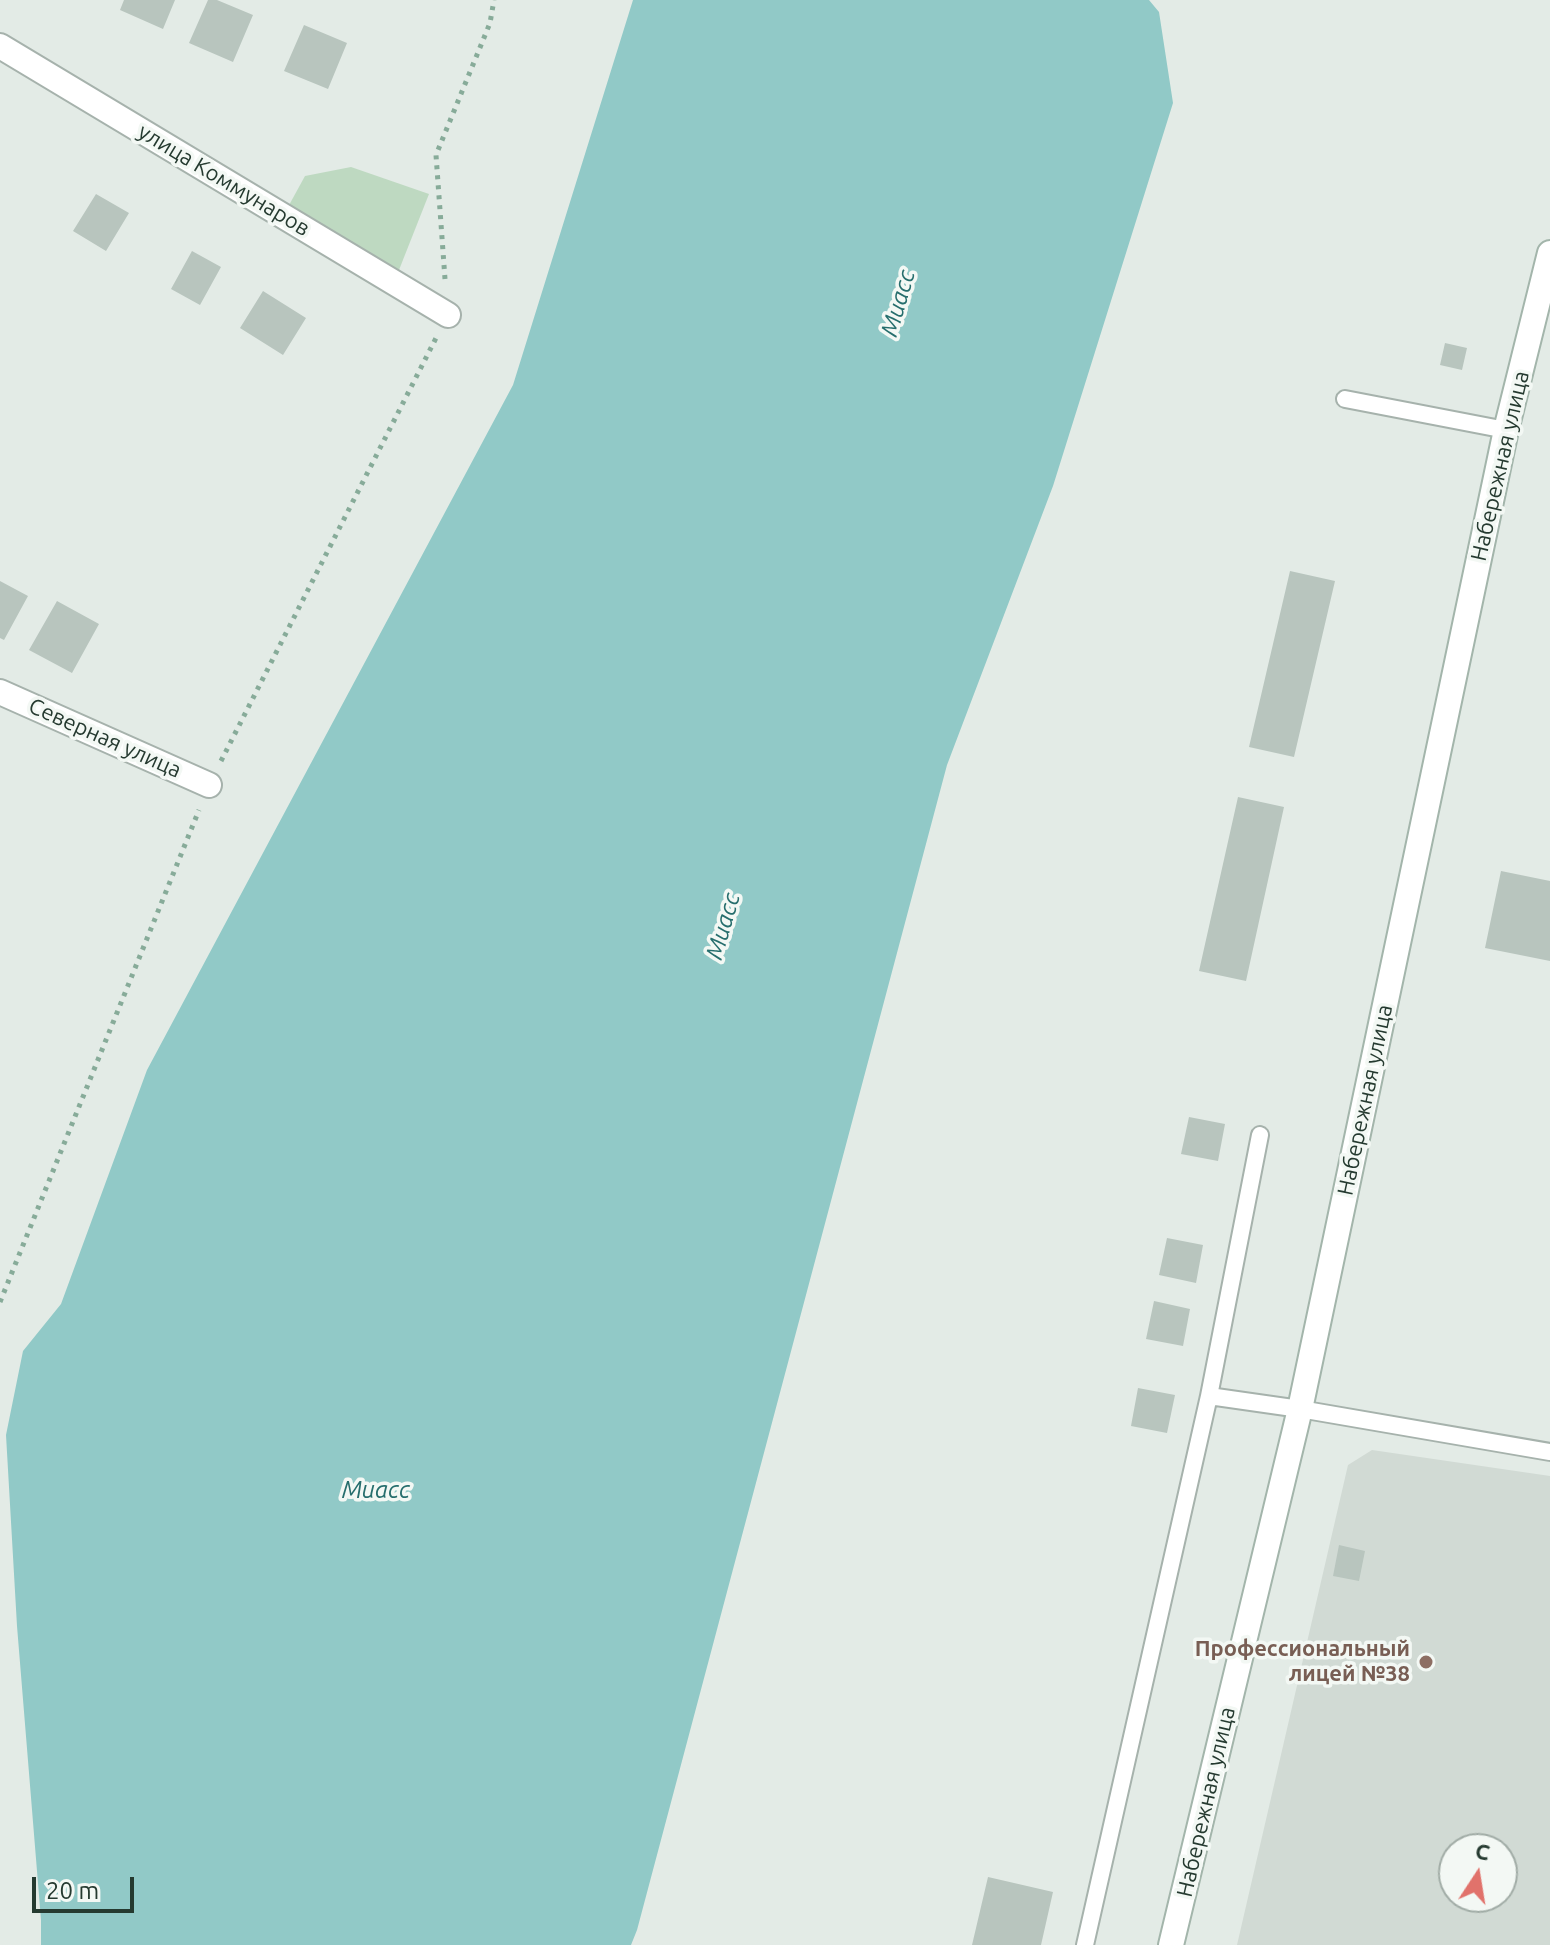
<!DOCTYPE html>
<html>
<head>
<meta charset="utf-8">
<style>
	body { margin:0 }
	#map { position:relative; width:1550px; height:1945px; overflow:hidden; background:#e3ebe6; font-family:Ubuntu,sans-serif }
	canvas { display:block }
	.north { position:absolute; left:1438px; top:1833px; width:80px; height:80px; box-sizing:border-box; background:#f3f8f4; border:2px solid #a1aca6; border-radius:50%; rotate:12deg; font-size:22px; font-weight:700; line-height:32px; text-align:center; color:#253a30 }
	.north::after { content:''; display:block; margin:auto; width:28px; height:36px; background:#e1726b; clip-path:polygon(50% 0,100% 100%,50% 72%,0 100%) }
	.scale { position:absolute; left:32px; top:1877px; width:102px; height:36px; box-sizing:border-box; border:4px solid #253a30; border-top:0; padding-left:10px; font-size:24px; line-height:28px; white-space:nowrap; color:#253a30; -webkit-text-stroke:6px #f3f8f4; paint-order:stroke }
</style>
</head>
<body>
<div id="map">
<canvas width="1550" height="1945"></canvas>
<div class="north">С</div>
<div class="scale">20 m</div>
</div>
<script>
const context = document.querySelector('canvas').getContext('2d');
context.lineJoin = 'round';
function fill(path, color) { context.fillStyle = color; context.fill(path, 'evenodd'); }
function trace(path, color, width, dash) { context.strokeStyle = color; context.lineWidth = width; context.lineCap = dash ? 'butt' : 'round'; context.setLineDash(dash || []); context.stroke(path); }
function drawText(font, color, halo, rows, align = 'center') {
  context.font = font + ' Ubuntu,sans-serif'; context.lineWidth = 7; context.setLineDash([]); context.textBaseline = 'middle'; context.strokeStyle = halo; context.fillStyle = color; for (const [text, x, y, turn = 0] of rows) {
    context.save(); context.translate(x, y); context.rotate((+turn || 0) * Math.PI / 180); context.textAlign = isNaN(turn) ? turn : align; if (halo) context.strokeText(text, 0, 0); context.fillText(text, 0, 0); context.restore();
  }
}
fill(new Path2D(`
	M1372,1450L1550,1476V1945H1237L1348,1465ZM1454,1849H1502V1897H1454Z`), '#d1dad4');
fill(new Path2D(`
	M351,167L429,194L397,275L288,207L305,176Z`), '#bed9c1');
fill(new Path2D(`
	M633,0H1149L1159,12L1173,103L1053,486L947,765L637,1930L631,1945H41V1920L17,1626L6,1435L23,1351L61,1304L147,1070L513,385Z`), '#91c9c7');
fill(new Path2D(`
	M124,0H175L163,29L120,10Z
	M208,0H217L253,15L233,62L189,43Z
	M304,25L347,43L328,89L284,71Z
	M96,194L129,213L106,251L73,231Z
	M192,251L221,267L200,305L171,289Z
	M263,291L306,318L283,355L240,328Z
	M1445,343L1467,348L1462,370L1440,365Z
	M1290,571L1335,581L1294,757L1249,747Z
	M0,581L28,596L4,640L0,638Z
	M57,601L99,624L72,673L29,650Z
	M1238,797L1284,807L1246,981L1199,971Z
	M1501,871L1550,881V961L1485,948Z
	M1189,1117L1225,1124L1218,1161L1181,1154Z
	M1167,1238L1203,1245L1196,1283L1159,1275Z
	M1154,1301L1190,1309L1183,1346L1146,1339Z
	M1138,1388L1175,1395L1167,1433L1131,1426Z
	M1339,1545L1365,1551L1359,1581L1333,1576Z
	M988,1877L1053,1892L1041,1945H972Z`), '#b8c5be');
const lane = new Path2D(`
	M1345,399L1506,430
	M1260,1135L1209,1396L1300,1409L1550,1452
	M1085,1945L1209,1396`);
const street = new Path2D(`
	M0,46L448,315
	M0,692L209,785`);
const secondary = new Path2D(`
	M1171,1945L1300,1409L1506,430L1550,253`);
trace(lane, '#a6b2ac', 20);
trace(street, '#a6b2ac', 28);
trace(secondary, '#a3b5ab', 28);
trace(new Path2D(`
	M445,279L436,155L490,23L494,0
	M221,761L436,338
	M0,1302L199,810`), '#87ab99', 5, [4, 6]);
trace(lane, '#fff', 16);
trace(street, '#fff', 24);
trace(secondary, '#fff', 24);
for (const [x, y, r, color] of [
	[1426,1662,8,"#8d6e63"]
]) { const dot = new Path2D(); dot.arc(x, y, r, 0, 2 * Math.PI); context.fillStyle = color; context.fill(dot); trace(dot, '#f3f8f4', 3); }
drawText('22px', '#253a30', '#f3f8f4', [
	["улица Коммунаров",224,180,31],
	["Набережная улица",1500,466,-77],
	["Северная улица",105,738,24],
	["Набережная улица",1365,1100,-78],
	["Набережная улица",1206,1802,-77]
]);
drawText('bold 22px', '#785e54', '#f3f8f4', [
	["Профессиональный",1410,1649],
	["лицей №38",1410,1674]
], 'right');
drawText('italic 24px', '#266e6d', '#f3f8f4', [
	["Миасс",898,303,-74],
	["Миасс",723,926,-74],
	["Миасс",376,1490]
]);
</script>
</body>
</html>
